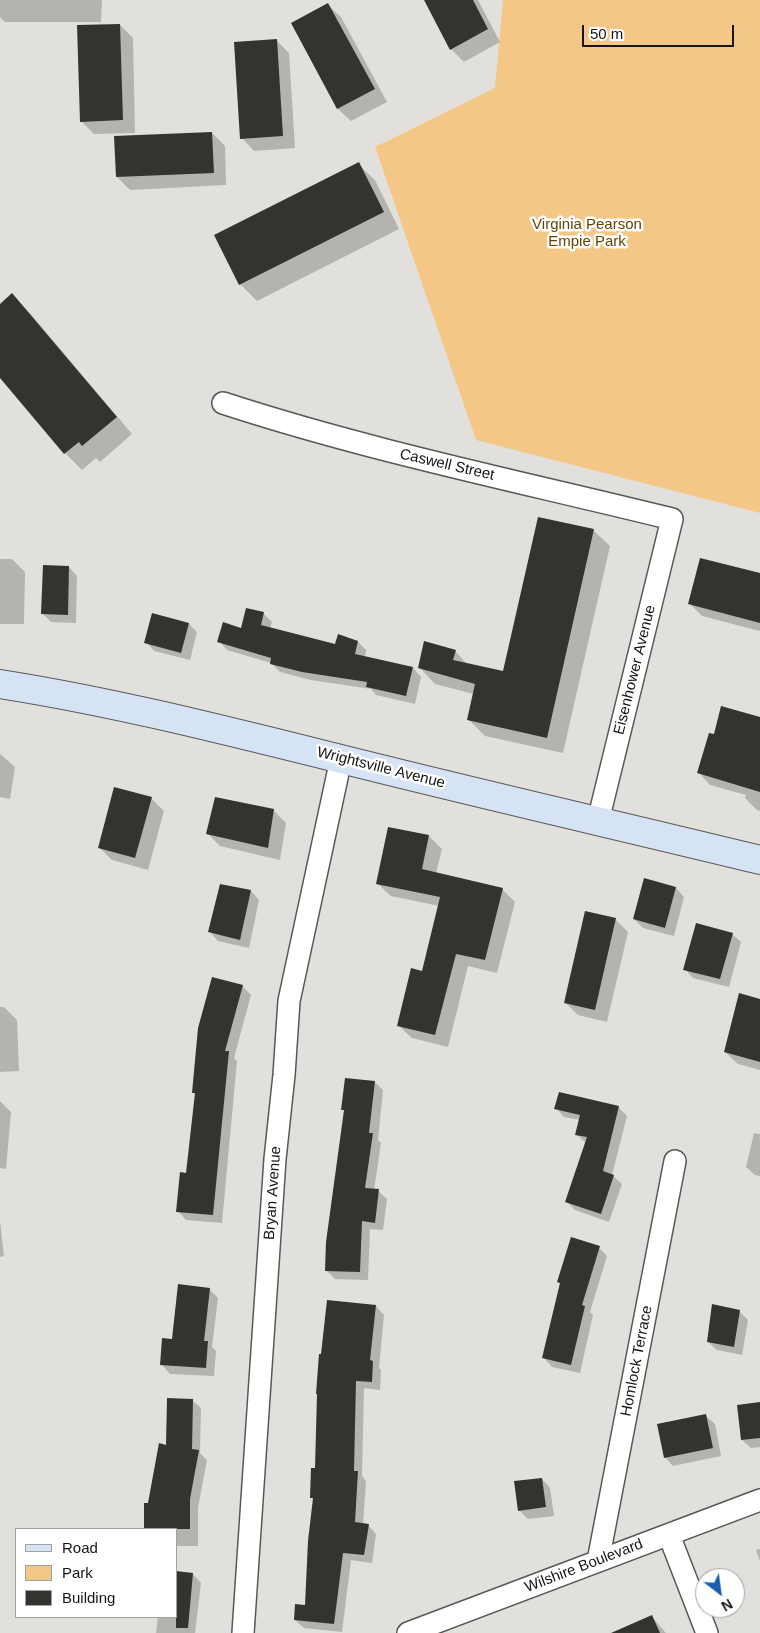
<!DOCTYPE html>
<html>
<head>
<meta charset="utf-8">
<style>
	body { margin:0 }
	#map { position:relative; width:760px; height:1633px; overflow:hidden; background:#e2e0dd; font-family:Helvetica,sans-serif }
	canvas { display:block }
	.legend { position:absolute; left:15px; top:1528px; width:162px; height:90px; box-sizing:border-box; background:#fff; border:1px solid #a2a1a1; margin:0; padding:6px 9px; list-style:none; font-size:15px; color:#161514 }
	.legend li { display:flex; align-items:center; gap:10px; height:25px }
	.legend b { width:25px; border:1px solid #a2a1a1 }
	.north { position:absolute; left:695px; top:1568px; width:50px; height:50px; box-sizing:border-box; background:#fff; border:1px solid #a2a1a1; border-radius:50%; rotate:150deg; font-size:14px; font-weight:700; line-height:20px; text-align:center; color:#161514 }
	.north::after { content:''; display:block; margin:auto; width:18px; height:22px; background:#185eae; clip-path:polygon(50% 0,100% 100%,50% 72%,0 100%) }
	.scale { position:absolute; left:582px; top:25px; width:152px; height:22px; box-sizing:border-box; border:2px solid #161514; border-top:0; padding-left:6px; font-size:15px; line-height:18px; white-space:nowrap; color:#161514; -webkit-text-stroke:4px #fff; paint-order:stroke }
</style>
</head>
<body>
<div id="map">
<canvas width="760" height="1633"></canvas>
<ul class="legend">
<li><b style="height:6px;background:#d5e3f5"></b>Road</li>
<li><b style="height:14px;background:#f5c786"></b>Park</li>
<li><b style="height:14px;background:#343330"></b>Building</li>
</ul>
<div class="north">N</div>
<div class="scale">50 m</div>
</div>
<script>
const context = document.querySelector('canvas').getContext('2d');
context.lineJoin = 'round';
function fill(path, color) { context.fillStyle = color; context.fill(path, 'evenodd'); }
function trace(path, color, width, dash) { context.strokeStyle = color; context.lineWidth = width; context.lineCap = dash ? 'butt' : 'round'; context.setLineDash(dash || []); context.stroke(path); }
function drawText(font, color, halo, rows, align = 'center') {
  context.font = font + ' Helvetica,sans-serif'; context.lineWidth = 5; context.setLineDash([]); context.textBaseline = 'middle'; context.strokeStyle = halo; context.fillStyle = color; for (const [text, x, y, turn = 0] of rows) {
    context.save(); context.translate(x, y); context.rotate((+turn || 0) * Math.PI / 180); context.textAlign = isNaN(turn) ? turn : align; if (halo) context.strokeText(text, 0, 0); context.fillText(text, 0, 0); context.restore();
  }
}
fill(new Path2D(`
	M503,0H760V513L476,440L375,147L495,88Z`), '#f5c786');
fill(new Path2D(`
	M0,0H102L101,22H5L0,17Z
	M425,0H478L500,42L464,62L451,49Z
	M328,5L341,17L387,102L351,121L338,109L292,24Z
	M120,25L133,38L135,133L94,134L81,121Z
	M276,40L289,53L295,148L254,151L242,138Z
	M212,133L225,146L226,185L130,190L117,177Z
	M358,164L375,180L399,229L257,301L240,284Z
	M12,295L29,312L132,434L100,462L96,458L82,470L65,453L0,376V305Z
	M593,530L610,546L563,753L485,736L469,720L474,694L435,684L419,667L455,651L468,665L504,673Z
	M0,559H12L25,572L24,624H0Z
	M69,567L77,576L76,623L51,622L43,614Z
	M760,574V631L702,616L689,603Z
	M263,613L272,622L270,629L336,646L339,636L358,642L366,650L365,657L413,668L421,677L415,704L376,695L371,689L311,680L280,672L271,663L227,650L219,641L242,630Z
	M189,624L197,632L190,660L154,651L146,642Z
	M760,718V811L757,810L745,798L746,795L710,785L699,773Z
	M0,754L15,767L10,799L0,797Z
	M151,798L164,811L148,870L112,860L100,848Z
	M273,810L286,823L280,860L220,846L207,833Z
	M429,836L442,849L436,873L502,889L515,902L497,973L468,966L448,1047L412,1038L399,1026L423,972L439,906L391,896L378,884Z
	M676,888L684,897L674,936L643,928L634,919Z
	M251,891L259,900L249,948L218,941L210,932Z
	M615,919L628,932L607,1022L578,1015L565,1002Z
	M732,934L741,942L729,987L693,978L685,969Z
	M242,986L251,995L234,1058L237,1061L222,1223L186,1220L178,1211L187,1174L196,1096L193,1092Z
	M760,1000V1070L738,1064L725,1052Z
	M0,1007H4L17,1020L19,1071L0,1072Z
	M375,1082L383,1090L378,1140L381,1143L374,1190L378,1191L387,1199L383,1230L370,1229L368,1280L335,1279L326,1270L345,1111L343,1109Z
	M0,1101L11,1112L6,1169L0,1168Z
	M618,1107L627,1116L612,1175L622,1184L609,1222L575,1210L566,1201L586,1143L576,1134L580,1120L564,1117L556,1108Z
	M754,1133L760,1134V1176L755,1175L746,1167Z
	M0,1221L4,1256L0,1257Z
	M599,1248L607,1256L590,1312L593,1315L580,1373L552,1367L544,1358L561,1285L558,1282Z
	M209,1289L218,1298L212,1347L216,1351L214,1376L170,1374L162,1365L173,1340Z
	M376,1306L384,1315L379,1368L381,1370L380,1390L364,1388L362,1476L366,1481L363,1525H368L376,1534L372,1563L351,1560L342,1632L304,1628L295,1620L306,1606L314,1500L311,1497L317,1470Z
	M739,1311L748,1320L742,1355L717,1350L708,1342Z
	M192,1400L201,1408L200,1453L207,1460L198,1508V1546H176V1529H146V1505H149L167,1446Z
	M760,1404V1447L751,1448L742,1440Z
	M706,1416L715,1424L721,1456L673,1466L665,1457Z
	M542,1479L550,1488L554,1516L528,1519L520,1511Z
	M760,1549V1561L756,1550Z
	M193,1574L201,1583L195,1633H156L158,1617H176Z
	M652,1617L666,1633H614Z`), '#0003');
fill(new Path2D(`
	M424,0H473L488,29L450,50Z
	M328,3L375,89L337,109L291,23Z
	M120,24L123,120L80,122L77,25Z
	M277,39L283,136L240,139L234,42Z
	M212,132L214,173L116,177L114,136Z
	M359,162L384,212L239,285L214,235Z
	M12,293L117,417L82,446L79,442L64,454L0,378V304Z
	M538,517L594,529L547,738L467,720L475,684L418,668L424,641L456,650L453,660L503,671Z
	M700,558L760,573V623L688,604Z
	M43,565L69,566L68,615L41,614Z
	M246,608L264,612L261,625L335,644L338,634L358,641L355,654L413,667L406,696L366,687L367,682L302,672L270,664L271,658L217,642L223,622L241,628Z
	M152,613L189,623L181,653L144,643Z
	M721,706L760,717V792L697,773L709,733L714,734Z
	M114,787L152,797L135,858L98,848Z
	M215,797L274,809L268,848L206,834Z
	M388,827L429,835L422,869L503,888L485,960L456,954L435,1035L397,1026L411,968L422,971L440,897L376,884Z
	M644,878L676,887L665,928L633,919Z
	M220,884L251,890L240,940L208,932Z
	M585,911L616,918L595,1010L564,1003Z
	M696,923L733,933L720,979L683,970Z
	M212,977L243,985L225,1051H229L213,1215L176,1212L180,1172L186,1173L195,1093H192L198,1028Z
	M739,993L760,999V1062L724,1052Z
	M345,1078L375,1081L369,1133H373L365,1188L379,1189L375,1223L362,1221L360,1272L325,1271L326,1242L344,1110H341Z
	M559,1092L619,1106L603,1171L614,1175L601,1214L565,1202L587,1137L575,1135L580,1115L554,1109Z
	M571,1237L600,1246L582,1305L585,1306L571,1365L542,1358L560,1283L557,1282Z
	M178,1284L210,1288L204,1341H208L206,1368L160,1365L162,1338L172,1339Z
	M327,1300L376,1305L370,1360L373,1361L372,1382L356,1381L354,1471H358L355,1522L369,1524L364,1555L343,1553L334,1624L294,1620L295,1604L305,1605L308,1541L313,1498H310L311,1468H315L317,1394H316L319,1354H321Z
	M712,1304L740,1310L734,1347L707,1342Z
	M167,1398L193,1399L192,1449L199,1450L190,1499V1529H144V1503H148L159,1443L166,1445Z
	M760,1402V1438L741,1440L737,1405Z
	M706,1414L713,1448L664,1458L657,1424Z
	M542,1478L546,1507L518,1511L514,1481Z
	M176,1571L193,1573L188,1628H176Z
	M652,1615L660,1633H611Z`), '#343330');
const street = new Path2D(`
	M223,403C370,451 522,482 672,519L598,821
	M669,1535L707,1633
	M598,1561L675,1161
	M243,1633L275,1159L284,1075L289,1001L341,759
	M408,1633L760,1500`);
const secondary = new Path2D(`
	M0,684C115,702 228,731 341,759C480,794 620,826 760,860`);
trace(street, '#5a5855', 24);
trace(secondary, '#5a5855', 30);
trace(street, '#fff', 21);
trace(secondary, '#d5e3f5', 28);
drawText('15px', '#664301', '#fff', [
	["Virginia Pearson",587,225],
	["Empie Park",587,242]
]);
drawText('15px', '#161514', '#fff', [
	["Caswell Street",447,465,13],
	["Eisenhower Avenue",635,670,-76],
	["Wrightsville Avenue",381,768,14],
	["Bryan Avenue",273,1193,-86],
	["Homlock Terrace",637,1361,-79],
	["Wilshire Boulevard",584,1566,-21]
]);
</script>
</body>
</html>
